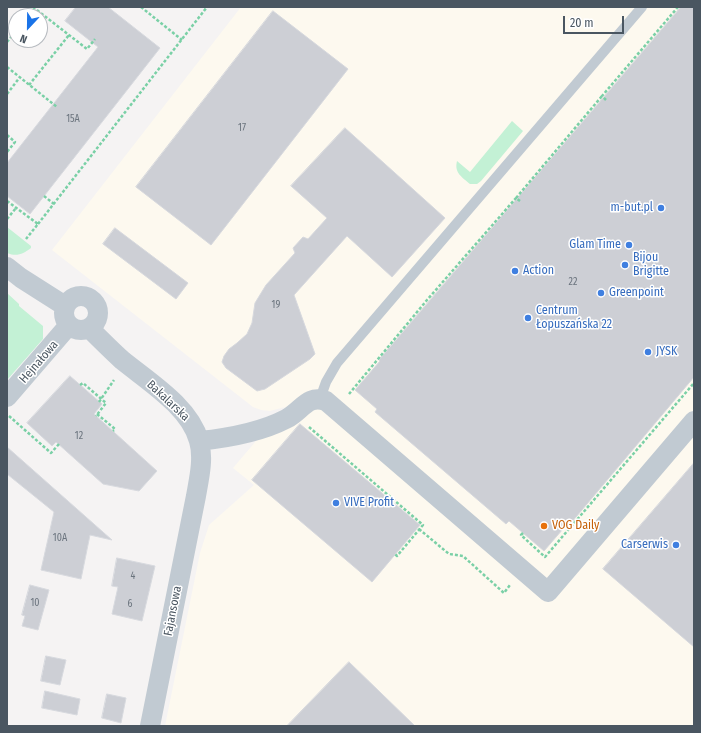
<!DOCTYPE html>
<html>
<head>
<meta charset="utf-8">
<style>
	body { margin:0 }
	#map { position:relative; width:701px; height:733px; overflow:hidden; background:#f5f3f3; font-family:"Fira Sans Condensed",sans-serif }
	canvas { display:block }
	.frame { position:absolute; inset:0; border:8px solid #4a5661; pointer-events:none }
	.north { position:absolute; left:8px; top:8px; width:40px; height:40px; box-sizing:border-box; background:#fff; border:1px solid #b7bbc0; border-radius:50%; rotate:202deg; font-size:11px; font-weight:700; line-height:16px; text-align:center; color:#4a5661 }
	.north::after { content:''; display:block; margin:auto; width:14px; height:18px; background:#1a73e8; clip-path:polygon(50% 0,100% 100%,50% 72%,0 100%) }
	.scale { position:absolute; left:563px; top:16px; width:61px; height:18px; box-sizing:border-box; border:2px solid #4a5661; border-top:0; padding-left:5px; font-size:12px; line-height:14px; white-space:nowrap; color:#4a5661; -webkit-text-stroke:3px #fff; paint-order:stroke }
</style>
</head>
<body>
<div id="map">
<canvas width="701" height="733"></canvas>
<div class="frame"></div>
<div class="north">N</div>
<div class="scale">20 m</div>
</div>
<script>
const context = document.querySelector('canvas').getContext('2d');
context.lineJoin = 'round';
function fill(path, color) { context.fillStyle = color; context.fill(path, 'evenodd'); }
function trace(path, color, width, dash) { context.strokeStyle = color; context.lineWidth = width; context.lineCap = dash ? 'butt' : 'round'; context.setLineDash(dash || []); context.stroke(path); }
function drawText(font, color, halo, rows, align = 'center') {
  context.font = font + ' "Fira Sans Condensed",sans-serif'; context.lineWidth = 3; context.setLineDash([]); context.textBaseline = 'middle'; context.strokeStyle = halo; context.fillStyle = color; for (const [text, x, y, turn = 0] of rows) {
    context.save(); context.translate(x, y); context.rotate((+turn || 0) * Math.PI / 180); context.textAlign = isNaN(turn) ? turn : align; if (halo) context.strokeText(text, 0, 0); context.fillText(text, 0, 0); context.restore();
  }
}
fill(new Path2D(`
	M241,7H694V726H165L200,553L209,525L254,485L233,468L285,407L270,411L261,410L253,407L52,250Z`), '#fdf9ef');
fill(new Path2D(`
	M512,121L523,131L481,181L477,184H470C462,177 454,173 457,161L470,172Z
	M7,227L31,246V248C23,254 17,257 7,253Z
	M7,293L19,304V306L43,326V339L7,380Z`), '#c3f1d5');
const building = new Path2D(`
	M76,7H108L160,48L30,214L7,196V163L98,47L65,21Z
	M681,7H694V377L571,523L569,522L544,551L509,521L506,524L375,412L377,409L355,390L380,361L379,360Z
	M273,11L348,69L211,245L136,187Z
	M345,128L445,218L392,277L347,236L294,295L315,354L310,359L265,389L257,391L226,368L222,362L224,356L229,349L237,343L247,334L252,323L255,303L266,285L295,253L293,248L303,237L308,239L327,218L291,186Z
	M115,228L188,283L176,299L103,244Z
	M70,376L102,404L94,414L157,471L139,491L103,484L56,442L52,446L27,423Z
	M300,424L420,525L372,582L252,480Z
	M7,447L112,540L90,535L81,579L41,570L54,512L7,474Z
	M694,463V647L603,569Z
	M117,558L155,566L142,621L112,614L118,587L112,586Z
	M30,585L49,590L38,630L22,626L25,616L22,615Z
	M46,656L66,660L60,685L41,681Z
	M349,662L415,726H287Z
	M45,691L80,699L77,715L42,708Z
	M107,694L126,698L121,723L102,718Z`);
fill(building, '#cdcfd5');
trace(building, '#d7d9de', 1);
trace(new Path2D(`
	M33,7L87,49L95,39
	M141,7L182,40
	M28,16L34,8
	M7,42L16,31
	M7,67L57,107
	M29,85L69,35
	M7,94L20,77
	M606,100L602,96L678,7
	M7,135L15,142L7,152
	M44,196L54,204
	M7,201L38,224L26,239
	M520,201L516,198L602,96
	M7,219L16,208
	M38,224L207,7
	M80,385L83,383L106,403L96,416
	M349,394L427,300L516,198
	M99,402L114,380
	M97,414L115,429L113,431
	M9,416L51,453L59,444
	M309,427L423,525L397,556L395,554
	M419,529L449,554L463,556L504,593L510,585
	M523,533L521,535L545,557L694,383`), '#7ad0a6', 2.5, [3, 2]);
trace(new Path2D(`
	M320,399L326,382L337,363L642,7`), '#c1cad2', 10);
trace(new Path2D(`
	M7,267L21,278L65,306
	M64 313a17 17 0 1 1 34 0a17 17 0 1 1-34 0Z
	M89,328C100,339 111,350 122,360C149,382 190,407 199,441C204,458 199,479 196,496L150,726
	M7,397L69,325
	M199,441C228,438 261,432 286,419C302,411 307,394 326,401L548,592L694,421`), '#c1cad2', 20);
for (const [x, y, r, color] of [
	[661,208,4,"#3f7fe0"],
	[629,245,4,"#3f7fe0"],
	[625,265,4,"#3f7fe0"],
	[515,271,4,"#3f7fe0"],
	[601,293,4,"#3f7fe0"],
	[528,318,4,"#3f7fe0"],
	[648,352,4,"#3f7fe0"],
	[336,503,4,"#3f7fe0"],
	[544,526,4,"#e8710a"],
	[676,545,4,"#3f7fe0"]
]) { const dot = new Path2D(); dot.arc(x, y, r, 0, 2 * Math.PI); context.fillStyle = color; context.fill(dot); trace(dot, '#fff', 1.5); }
drawText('10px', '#6b747e', null, [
	["15A",73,119],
	["17",242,128],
	["22",573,282],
	["19",276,305],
	["12",79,436],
	["10A",60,538],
	["4",133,576],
	["10",35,603],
	["6",130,604]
]);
drawText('12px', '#366cbe', '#fff', [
	["m-but.pl",653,208,"right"],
	["Glam Time",621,245,"right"],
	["Bijou",633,258],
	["Brigitte",633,272],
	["Action",523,271],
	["Greenpoint",609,293],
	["Centrum",536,311],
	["Łopuszańska 22",536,325],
	["JYSK",656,352],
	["VIVE Profit",344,503],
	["Carserwis",668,545,"right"]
], 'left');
drawText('12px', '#4a5661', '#fff', [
	["Hejnałowa",39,362,-49],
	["Bakalarska",168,401,43],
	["Fajansowa",173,611,-79]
]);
drawText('12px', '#c56008', '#fff', [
	["VOG Daily",552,526]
], 'left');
</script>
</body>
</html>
